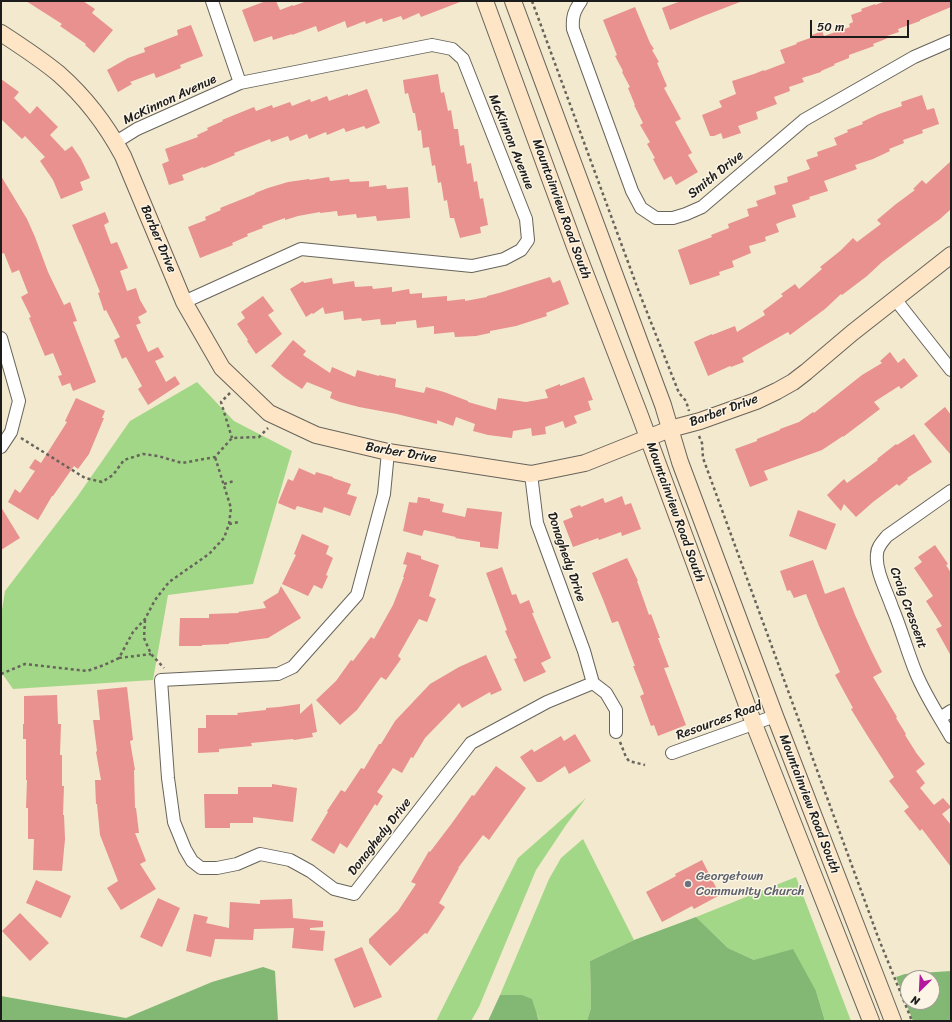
<!DOCTYPE html>
<html>
<head>
<meta charset="utf-8">
<style>
	body { margin:0 }
	#map { position:relative; width:952px; height:1022px; overflow:hidden; background:#f3e9cf; font-family:Sriracha,sans-serif }
	canvas { display:block }
	.frame { position:absolute; inset:0; border:2px solid #1c1c1c; pointer-events:none }
	.north { position:absolute; left:900px; top:970px; width:40px; height:40px; box-sizing:border-box; background:#fcf5e5; border:1px solid #a29e95; border-radius:50%; rotate:204deg; font-size:11px; font-weight:700; line-height:16px; text-align:center; color:#1c1c1c }
	.north::after { content:''; display:block; margin:auto; width:14px; height:18px; background:#b5179e; clip-path:polygon(50% 0,100% 100%,50% 72%,0 100%) }
	.scale { position:absolute; left:810px; top:20px; width:99px; height:18px; box-sizing:border-box; border:2px solid #1c1c1c; border-top:0; padding-left:5px; font-size:12px; line-height:14px; white-space:nowrap; color:#1c1c1c; -webkit-text-stroke:3px #fcf5e5; paint-order:stroke }
</style>
</head>
<body>
<div id="map">
<canvas width="952" height="1022"></canvas>
<div class="frame"></div>
<div class="north">N</div>
<div class="scale">50 m</div>
</div>
<script>
const context = document.querySelector('canvas').getContext('2d');
context.lineJoin = 'round';
function fill(path, color) { context.fillStyle = color; context.fill(path, 'evenodd'); }
function trace(path, color, width, dash) { context.strokeStyle = color; context.lineWidth = width; context.lineCap = dash ? 'butt' : 'round'; context.setLineDash(dash || []); context.stroke(path); }
function drawText(font, color, halo, rows, align = 'center') {
  context.font = font + ' Sriracha,sans-serif'; context.lineWidth = 3; context.setLineDash([]); context.textBaseline = 'middle'; context.strokeStyle = halo; context.fillStyle = color; for (const [text, x, y, turn = 0] of rows) {
    context.save(); context.translate(x, y); context.rotate((+turn || 0) * Math.PI / 180); context.textAlign = isNaN(turn) ? turn : align; if (halo) context.strokeText(text, 0, 0); context.fillText(text, 0, 0); context.restore();
  }
}
fill(new Path2D(`
	M197,382L234,421L292,451L253,584L168,595L153,680L13,689L1,672V616L5,591L77,497L130,421Z
	M586,798L566,825L536,870L479,1007L471,1021H436L518,858Z
	M583,839L634,940L590,961L591,1008L587,1021H539L538,1016L521,995H500L549,879L561,858Z
	M796,877L851,1021H825L816,991L754,960L728,948L696,917Z`), '#a3d788');
fill(new Path2D(`
	M696,917L728,948L754,960L793,949L816,991L825,1021H587L591,1008L590,961L634,940Z
	M263,967L275,971L278,1021H1V996L126,1018L212,982Z
	M951,971V1021H913L896,977L905,974ZM908,978H932V1002H908Z
	M500,995H522L532,999L539,1021H488Z`), '#82b874');
fill(new Path2D(`
	M26,1H83L95,9L92,13L113,30L94,53L85,45L86,44L60,26L62,24Z
	M266,1H276L280,10L293,5V6L307,1H460V2L421,17L419,13L403,20L401,16L383,22L382,18L366,24L365,21L347,28L345,21L318,32L316,26L292,35V34L273,40L272,36L254,42L242,10Z
	M681,1H740V2L701,17L670,30L662,8Z
	M886,1H951V7L920,20V21L898,29L899,32L887,36L888,38L873,44L874,46L849,55V58L834,64L835,65L821,71V72L802,78L804,82L789,87L790,91L774,97L777,104L756,112L758,119L738,126L741,133L723,139L721,133L714,136H710L702,115L722,107L719,101L736,94L732,81L754,74L764,70V71L785,63L780,50L797,44L796,43L813,37L812,35L822,31L824,36L850,27L849,24L853,22L851,15L862,11L861,9L875,4V5Z
	M635,7L650,43L654,49L652,50L659,62L657,63L667,86L664,88L681,119L675,122L692,153L688,155L698,172L676,185L671,176L664,180L653,159L655,158L647,144L650,142L640,125L643,123L634,105H635L628,88L630,87L622,72L623,71L615,56L617,55L603,20Z
	M191,25L203,56L180,65L181,68L156,78L154,73L130,82L132,84L118,92L107,70L128,58L145,52L144,48L178,35L177,30Z
	M438,74L441,93L444,92L448,111L451,110L454,129H458L460,146L464,145L467,164L471,163L474,182L477,181L480,199L483,198L488,225L480,227L481,233L460,238L454,218H450L447,200L444,201L441,182L438,183L435,165L432,166L429,147L423,148L421,130L418,131L415,113H413L408,93L405,94L403,80Z
	M1,79L19,92L14,98L30,114L37,106L58,127L50,135L65,151L72,146L81,159L90,178L80,182L83,190L61,199L53,180L40,161L45,157L25,136L22,139L1,119Z
	M367,89L380,123L366,129L364,126L346,132L344,128L327,135L326,132L309,139L307,134L290,141L288,136L271,142L270,139L234,153L235,155L228,158L204,168L203,167L182,175L184,180L169,185L162,164L169,161L165,149L198,137L197,135L208,130L207,128L223,121L222,120L254,107L256,111L272,105L273,108L290,102L292,106L310,99L311,102L327,96L329,101L348,94V96Z
	M922,95L927,110L934,108L939,124L922,130L923,133L903,140L904,143L889,149L890,151L873,159L855,165L857,169L824,181L828,191L809,197L810,199L792,205L796,217L786,220L776,224L779,232L765,237L766,241L749,246L751,253L732,261L734,267L719,272L720,275L690,285L678,250L712,237L711,235L729,228L728,224L749,216L747,209L758,206L756,201L776,194L774,186L788,182L787,177L810,169L806,160L818,156L817,152L837,145L834,138L848,132L847,130L863,124L862,122L879,114L902,106L901,102Z
	M951,161V209L940,219L922,232L882,262L867,276L842,295L841,294L825,309L790,335L788,332L742,358L744,362L731,367L730,366L708,376L694,342L712,334V335L735,326L737,332L765,315L763,311L783,296L781,294L795,284L799,289L822,269L820,267L840,251L853,238L857,242L881,224L877,220L896,204L915,190L913,189L922,180L926,184Z
	M1,176L27,219L35,237L48,272L64,305L70,302L77,321L73,322L96,382L73,391L70,383L62,386L58,376L62,375L53,353L45,356L29,318L31,317L21,297L28,293L19,270L12,273L4,253L1,254Z
	M329,177L330,181L349,179L350,182L369,181V187L386,185L387,189L408,187L410,218L377,221L376,216L357,218L356,214L338,216L337,211L320,213V212L298,216L285,220V218L262,226L263,228L247,234L248,236L232,243L233,245L200,258L188,227L206,220L205,217L221,210L220,208L255,194V193L268,188L288,182L309,179L310,180Z
	M105,212L109,222L104,225L111,244L117,242L128,268L120,271L127,291L136,288L140,300L147,312L138,317L141,323L136,325L148,352L158,347L164,357L155,361L166,382L175,376L180,384L148,405L138,389L142,386L126,357L122,359L114,340L120,337L106,310L104,311L98,293L100,292L80,243V244L72,225Z
	M550,277L553,283L560,280L569,304L546,313L547,316L516,326L490,331V333L476,336L455,337L454,332L434,334V326L417,328L416,320L396,322V324L381,325L380,319L362,321L361,318L344,320L343,311L325,314L323,307L313,314L312,313L306,317L290,289L303,281L304,283L332,278L333,284L354,281L355,287L372,286L373,289L392,287V292L409,289L410,294L422,293V298L447,296V301L465,299V301L487,297V296L499,293Z
	M263,296L274,311L268,315L282,334L256,354L247,341L248,340L237,324L245,318L241,312Z
	M293,340L306,351L303,355L330,373L332,367L355,377L357,370L379,376V375L396,379L395,387L424,393L426,387L444,392L468,401V402L496,410L498,398L526,402L548,398L545,390L560,384V386L584,377L593,400L588,401L591,410L574,416L577,423L565,428L563,421L545,427L546,434L532,436L531,428L513,431L512,438L488,435L473,431L475,424L456,417L453,426L437,420V424L397,414L359,407L340,402L330,398L332,392L307,382L302,389L284,377L271,366Z
	M890,352L898,363L904,358L918,376L901,389L899,386L874,402L880,409L843,437V436L822,450L764,471L768,480L750,487L735,449L757,441V439L780,430V429L799,422L813,412L814,413L862,375L882,363L880,361Z
	M76,398L105,411L102,418H104L89,454L78,469L74,466L53,496H52L38,520L8,502L15,489L20,493L35,471L29,468L35,459L41,463L67,422L65,421Z
	M945,407L951,415V455L924,424Z
	M914,434L932,462L907,478L908,479L899,486L897,484L873,502L856,517L844,504L841,511L827,495L844,479L847,483L878,460L877,459L896,444L897,445Z
	M299,468L315,475L316,472L333,477V478L351,484L347,494L357,497L350,516L324,507L322,513L297,506L295,510L278,503L288,479L293,481Z
	M622,496L625,505L631,503L641,529L622,536L621,532L599,540L598,538L573,547L563,521L573,517L570,509L580,505L581,507L603,498L605,503Z
	M418,497L430,499V501L444,504L442,512L465,517L467,508L502,512L498,549L480,547V542L455,538L456,537L424,530L422,536L403,531L409,502L417,503Z
	M1,507L20,538L1,550Z
	M798,510L836,524L826,550L789,536Z
	M302,534L329,546L326,554L333,558L326,575L328,576L322,589L314,585L308,596L282,584L296,555L294,554Z
	M935,545L948,564L946,565L951,573V656L936,629L942,626L926,601L933,596L914,568L922,562L918,557Z
	M407,552L421,556V559L439,565L429,596L436,599L427,622L419,619L398,656L401,659L386,680L381,677L357,710L340,725L316,700L336,681L351,660L353,661L371,637L374,639L393,605L404,577H403L407,565L403,564Z
	M627,558L638,581H637L649,615L651,614L660,638H658L669,667L664,668L686,725L658,736L654,725L651,726L640,696L644,694L633,666H635L618,621L612,623L604,602L592,573Z
	M813,560L825,594L844,587L855,615L871,650L882,672L873,677L897,717L896,718L906,734L905,735L917,754L925,764L916,771L925,783L920,788L934,805L943,798L951,807L942,814L951,825V867L922,829L920,831L904,811L909,807L889,781L894,777L867,735L851,709L853,708L835,675L840,672L819,626L806,594L794,598L790,590L787,591L780,571Z
	M502,567L512,595L516,594L520,604L529,600L534,613H532L551,658L541,663L546,672L524,682L514,659L517,658L505,631L507,630L486,573Z
	M281,586L301,618L268,638L229,643V644L202,645V646H179L180,618H209V614L239,613L238,612L266,608L263,602L278,593Z
	M486,655L502,690L491,695L490,692L462,708L459,703L425,738L413,758L411,757L402,773L393,768L377,792L383,796L377,806L375,804L347,848L340,843L334,854L311,840L328,812L327,811L341,790L345,792L361,768L364,769L379,744H381L395,721L430,684L459,667Z
	M127,687L133,740L130,741L135,770H134L135,808H136L139,833H135L146,861L140,864L156,889L121,910L107,888L118,881L100,835L97,804H96L95,780H101L96,752L97,751L93,720H100L97,690Z
	M57,695L58,724H61L60,755H62V786H64L63,815H64L65,839L62,871L33,870L34,839H28V808H26L27,780H26V739H23V724H24V696Z
	M312,703L317,732L312,733L313,737L294,740L293,739L251,743L252,746L219,749V752L198,753V728H206V715H238L237,713L266,710V708L279,707L300,704V714Z
	M575,734L591,761L569,774L565,766L541,782H537L520,757L532,749L534,752L561,736L564,741Z
	M496,766L526,788L489,840L483,835L458,868H459L439,903L445,907L427,934L425,933L390,966L369,943V939L398,911L416,884L411,882L429,851L430,852L452,823L472,795L474,796Z
	M272,784L297,788L293,822L253,817V823H230V828H205L204,794H238V787H272Z
	M702,860L720,895L694,909L692,906L662,922L646,892L676,876L675,874Z
	M36,880L71,896L61,918L26,903Z
	M158,898L180,908L162,947L140,937Z
	M292,899L293,918L323,921V927L310,928V930L325,931L323,951L292,948L294,928L254,929L253,940L215,939L211,957L186,951L194,914L208,917L206,923L229,928L230,902L260,904V900Z
	M20,913L49,943L30,961L2,931Z
	M362,947L382,997L354,1008L334,959Z`), '#e8918e');
const street = new Path2D(`
	M212,1L240,83
	M581,1C574,11 572,17 573,29L632,191L641,208L656,218H673L686,214L702,207L804,120L914,57L951,41
	M116,142L137,129L240,83L432,45L452,49L463,59L526,219L528,240L521,250L504,259L472,266L301,249L184,302
	M895,299L951,370
	M1,338L19,401L11,432L1,447
	M388,452L384,494L357,595L293,667L278,674L161,680L168,778L174,822L185,849L192,861L201,868H217L237,864L260,854L290,860L310,871L334,889L354,894L471,743L547,702L593,683
	M531,474L537,523L584,651L593,683
	M951,491L887,536C883,541 877,547 877,554C875,570 887,592 892,607C901,628 907,651 916,673C925,695 939,716 951,737
	M593,683L606,693L616,710V732
	M940,718L951,711
	M672,753L775,716`);
const secondary = new Path2D(`
	M485,1L575,247L639,413L754,724L871,1021
	M513,1L663,405L680,462L717,561L775,716L893,1021
	M1,33C21,46 41,59 59,74C85,97 107,126 123,156L184,302L222,368L269,413L316,435L388,452L531,474L585,463L670,429L700,421L756,401L777,391L793,382L806,372L852,333L951,255`);
trace(street, '#67645b', 14);
trace(secondary, '#67645b', 18);
trace(new Path2D(`
	M532,1L639,292L679,393L686,401L689,411
	M230,393L221,402L232,438
	M699,436L702,443L703,458L878,937L912,1021
	M21,438L85,478L102,482L113,475L124,460L143,454L158,456L182,463L215,457L232,438L259,437L268,428
	M224,484L234,481
	M229,524L239,522
	M145,620L144,638L151,654L164,668
	M119,658L151,654
	M1,674L25,664L87,671L104,665L119,658L133,632L145,619L155,600L169,582L209,554L224,538L229,524L231,508L215,457
	M620,742L626,757L629,761L645,765`), '#67645b', 2.5, [3, 3]);
trace(street, '#fff', 12);
trace(secondary, '#fde5c5', 16);
for (const [x, y, r, color] of [
	[688,884,4,"#6b7280"]
]) { const dot = new Path2D(); dot.arc(x, y, r, 0, 2 * Math.PI); context.fillStyle = color; context.fill(dot); trace(dot, '#fcf5e5', 1.5); }
drawText('13px', '#1c1c1c', '#fcf5e5', [
	["McKinnon Avenue",170,100,-25],
	["McKinnon Avenue",511,142,68],
	["Smith Drive",716,175,-39],
	["Mountainview Road South",561,209,70],
	["Barber Drive",158,239,67],
	["Barber Drive",724,411,-20],
	["Barber Drive",401,453,10],
	["Mountainview Road South",675,512,70],
	["Donaghedy Drive",566,557,71],
	["Craig Crescent",908,608,70],
	["Resources Road",719,721,-20],
	["Mountainview Road South",809,804,69],
	["Donaghedy Drive",380,837,-52]
]);
drawText('13px', '#5b616d', '#fcf5e5', [
	["Georgetown",696,877],
	["Community Church",696,892]
], 'left');
</script>
</body>
</html>
